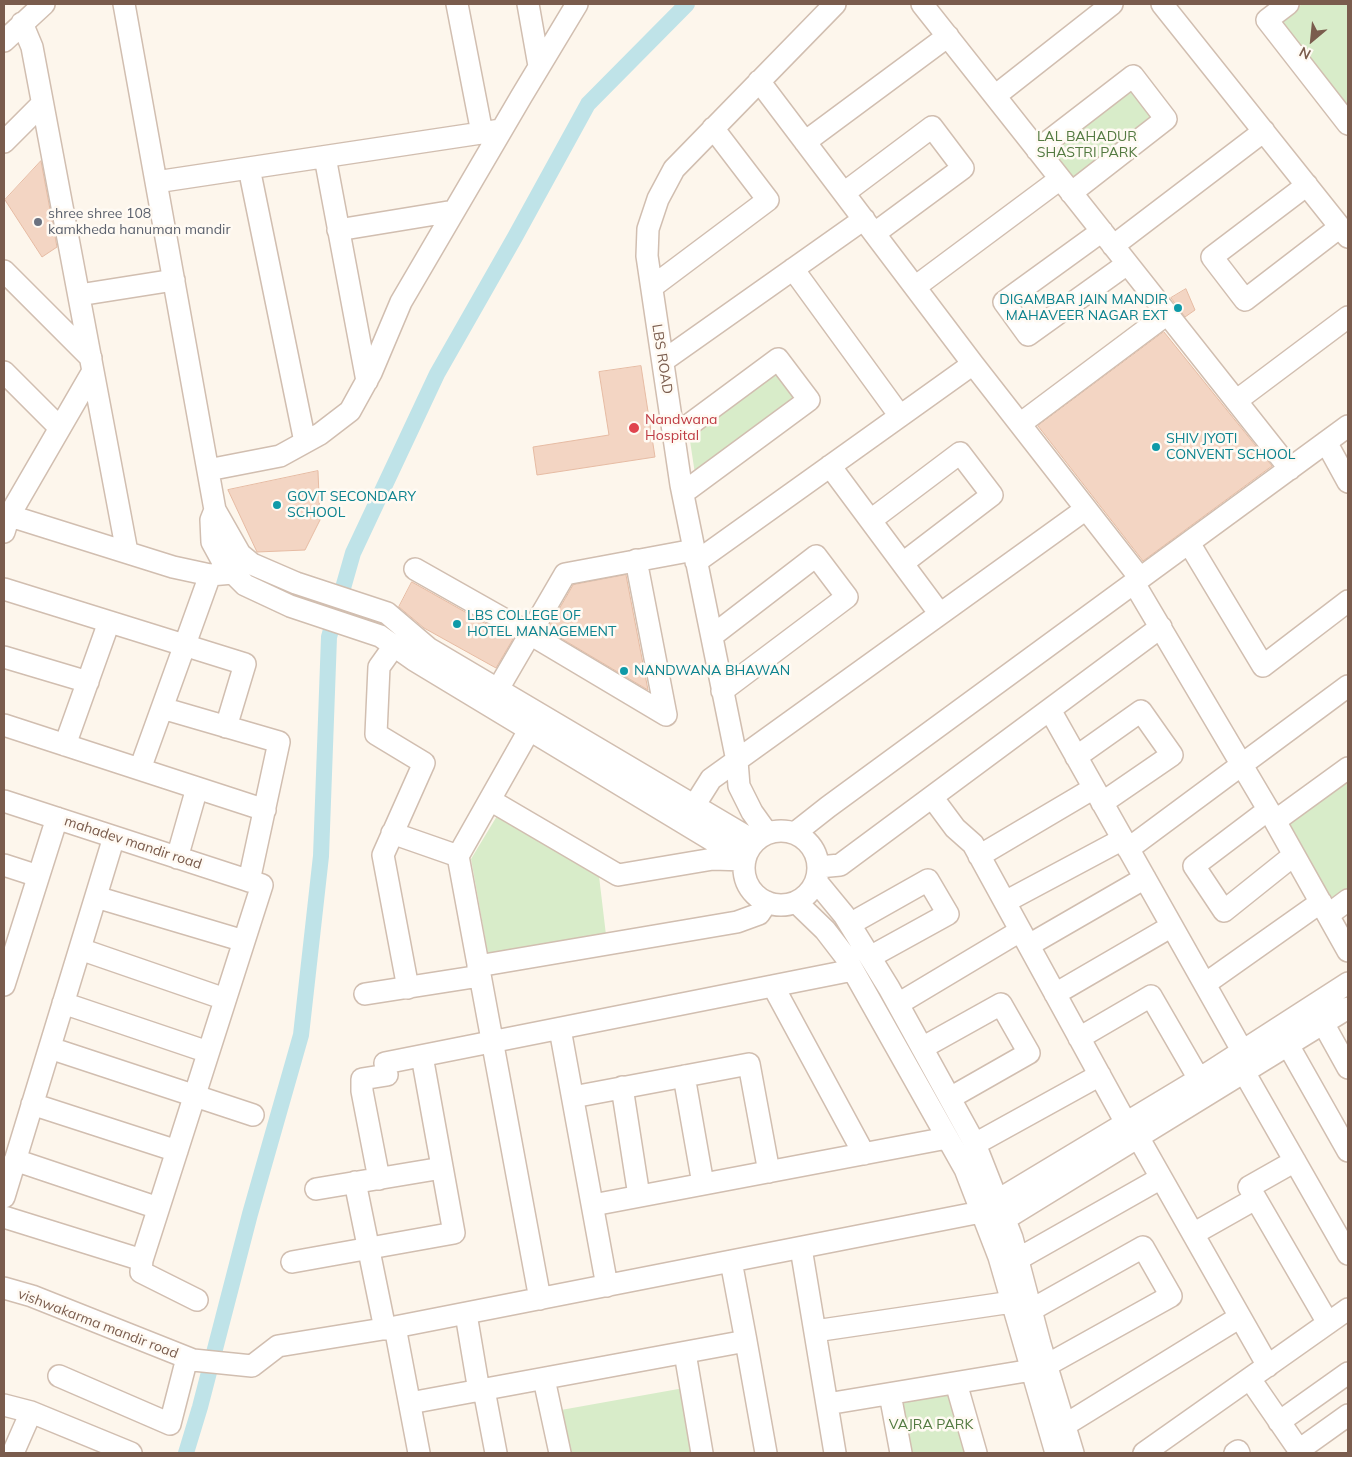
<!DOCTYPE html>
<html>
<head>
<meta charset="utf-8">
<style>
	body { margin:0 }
	#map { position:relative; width:1352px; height:1457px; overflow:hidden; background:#fdf6ec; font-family:Mulish,sans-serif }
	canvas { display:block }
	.frame { position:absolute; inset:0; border:5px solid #7a5c4d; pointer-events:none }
	.north { position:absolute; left:1287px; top:15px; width:50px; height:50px; -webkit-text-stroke:4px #fffaf3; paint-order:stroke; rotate:208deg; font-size:14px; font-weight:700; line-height:20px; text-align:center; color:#7a5c4d }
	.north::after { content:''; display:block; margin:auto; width:18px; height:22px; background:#7a5c4d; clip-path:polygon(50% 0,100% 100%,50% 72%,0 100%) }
</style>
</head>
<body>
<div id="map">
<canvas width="1352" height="1457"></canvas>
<div class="frame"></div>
<div class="north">N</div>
</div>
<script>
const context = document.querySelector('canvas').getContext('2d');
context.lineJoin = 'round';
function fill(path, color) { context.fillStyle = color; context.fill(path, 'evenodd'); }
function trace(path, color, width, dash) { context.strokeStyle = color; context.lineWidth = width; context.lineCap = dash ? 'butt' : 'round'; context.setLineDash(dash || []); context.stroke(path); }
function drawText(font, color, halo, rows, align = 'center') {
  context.font = font + ' Mulish,sans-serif'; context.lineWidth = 5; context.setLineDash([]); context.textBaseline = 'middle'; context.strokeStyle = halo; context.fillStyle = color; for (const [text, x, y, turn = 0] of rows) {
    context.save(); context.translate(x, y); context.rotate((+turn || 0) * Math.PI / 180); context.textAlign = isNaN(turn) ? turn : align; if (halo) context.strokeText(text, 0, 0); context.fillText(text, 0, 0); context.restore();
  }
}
fill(new Path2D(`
	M1302,4H1348V109L1280,21Z
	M1130,88L1154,118L1074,180L1050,150Z
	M776,370L797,399L695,474L689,434Z
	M1348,781V889L1332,900L1290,824Z
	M497,816L599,876L606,935L488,954L471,859Z
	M684,1388L697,1453H569L561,1410Z
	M949,1392L966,1453H911L900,1404Z`), '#d8ecc9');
trace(new Path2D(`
	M186,1453L200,1407L250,1214L301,1035L321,856L329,637L353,553L437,374L515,237L588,104L687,4`), '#bfe3e8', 16);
const building = new Path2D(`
	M41,161L57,247L42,257L5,200Z
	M1186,289L1195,310L1185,317L1171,298Z
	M1164,332L1272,466L1143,561L1038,426Z
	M641,366L655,457L537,475L533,447L609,435L599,372Z
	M318,471L320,520L305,550L257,552L228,490Z
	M626,575L648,690L547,630L573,585Z
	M412,582L513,639L496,668L424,628L399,607Z`);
fill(building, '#f3d5c3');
trace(building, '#e6bba3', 1);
const minor = new Path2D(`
	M124,4L215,510L240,554L252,564L296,583L387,613L428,648L754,841
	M457,4L482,133
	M528,4L539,66
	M922,4L1290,469
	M1162,4L1348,237
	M1288,4L1267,20L1348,124
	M22,23L32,47L127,552
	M4,41L44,4
	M759,81L973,364L1140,578
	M995,96L1112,4
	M4,142L42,104
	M805,142L948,36
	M1037,150L1133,76L1166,119L1071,193
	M325,157L367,381
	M249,168L305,442
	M156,182L501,130
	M1307,185L1212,257L1245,300L1340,227
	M844,193L932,127L963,168L875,233
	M338,230L454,211
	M1102,231L1004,302L1028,335L1127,264
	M1113,246L1264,131
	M793,269L900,416
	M4,271L91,358
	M652,287L768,200L713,128
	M915,287L1060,179
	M79,295L174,280
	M663,361L864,219
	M4,372L60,428
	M1236,401L1348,317
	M1020,424L1167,314
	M674,436L778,359L809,400L683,493
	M1326,442L1348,482
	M830,466L940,614
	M208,470L280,456L320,434L350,411L371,373L401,302L521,97L577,4
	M215,510L211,520L212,542L224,564L245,585L290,606L380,636L414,660L745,860
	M4,514L173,567L210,575L233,573L240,570
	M871,520L960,453L992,495L903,563
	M4,532L9,516L93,371
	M1189,543L1263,666L1348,601
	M696,562L973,364
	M415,569L530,634L666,715L636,560
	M1134,583L1275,821L1348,951
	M4,589L245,664L226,727
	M712,636L816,556L847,597L722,691
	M394,646L379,667L376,734L424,763L383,855L408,988
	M4,657L88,682
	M498,689L565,574L694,550
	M162,708L279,742L249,881
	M1050,710L1243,1052
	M536,718L458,856L540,1299
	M4,725L265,810
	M65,745L109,622
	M1076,757L1141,711L1172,755L1102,803
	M140,769L210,575
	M932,797L955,828L973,844L1126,1123
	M490,800L618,875L713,859L745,860
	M4,801L262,885L142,1260L141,1272L197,1300
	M694,806L711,779L1086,509
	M1268,810L1194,866L1224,911L1294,855
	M1275,821L1348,768
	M744 868a37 37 0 1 1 74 0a37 37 0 1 1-74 0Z
	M392,833L458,856
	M767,833L752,812L739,786L737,761L681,485L647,256L648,229L658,199L674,169L835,4
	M795,833L828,807L1348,426
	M1128,849L1348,686
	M979,856L1094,788
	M177,858L197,788
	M4,865L38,876
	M819,867L840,865L1161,627
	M816,881L844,915L889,988L975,1144L1012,1238L1040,1344L1073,1453
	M96,897L244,941
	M796,902L825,930L845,956L965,1169L999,1257L1056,1453
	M1005,902L1123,839
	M1328,915L1348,900
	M850,924L928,880L948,914L870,957
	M1029,945L1145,878
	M80,949L225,999
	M478,966L737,922L759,914L767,902
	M1205,984L1321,902
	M4,985L57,818
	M773,986L864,1154
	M365,994L480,976
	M1055,994L1172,926
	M63,1003L208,1052
	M898,1004L1020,931
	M1323,1023L1348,1068
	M560,1029L607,1286
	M1079,1038L1151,996L1199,1079
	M1288,1045L1348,1151
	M50,1048L253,1115
	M922,1048L1001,1004L1029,1053L950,1098
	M1244,1072L1348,1254
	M684,1076L703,1184
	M622,1087L639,1196
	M573,1097L749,1064L769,1172
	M32,1104L177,1151
	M1138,1137L1268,1366
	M975,1144L1100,1075
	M15,1160L158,1208
	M1295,1161L1249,1187L1328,1323
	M379,1179L362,1091V1079L387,1075L385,1063L853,970
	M355,1182L385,1329
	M316,1189L442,1168
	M4,1197L114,837
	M593,1205L947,1138
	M991,1215L1005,1219L1348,1008
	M4,1217L142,1260
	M1193,1234L1255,1199
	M801,1248L835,1453
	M1018,1259L1161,1178
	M292,1262L454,1233L422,1056
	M4,1288L32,1296L193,1360L252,1366L278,1346L395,1327L981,1212L998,1200L1199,1079L1348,983
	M1031,1310L1143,1247L1171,1296L1047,1365
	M466,1314L479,1391
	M395,1327L419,1453
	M815,1331L1012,1302
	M746,1341L766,1453
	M685,1353L702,1453
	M59,1376L170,1424L187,1358
	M544,1379L560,1453
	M1250,1379L1301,1453
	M956,1383L976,1453
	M484,1390L496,1453
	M890,1394L901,1453
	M410,1403L746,1341L731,1261
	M827,1404L1032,1370
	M4,1405L31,1412L131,1453
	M1279,1422L1348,1373
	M1065,1425L1240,1317
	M1299,1450L1348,1415
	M13,1453L31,1412
	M1144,1453L1348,1309
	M1235,1453L1238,1451L1239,1453`);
trace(minor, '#d1beb0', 24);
trace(minor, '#fff', 21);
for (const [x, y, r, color] of [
	[38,222,5,"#6b7280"],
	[1178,308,5,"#0f9aa8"],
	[634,428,6,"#e0444e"],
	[1156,447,5,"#0f9aa8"],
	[277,505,5,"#0f9aa8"],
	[457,624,5,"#0f9aa8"],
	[624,671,5,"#0f9aa8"]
]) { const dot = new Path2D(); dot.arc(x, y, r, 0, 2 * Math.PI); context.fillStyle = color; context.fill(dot); trace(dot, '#fffaf3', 2); }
drawText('14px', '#537a41', '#fffaf3', [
	["LAL BAHADUR",1087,137],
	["SHASTRI PARK",1087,153],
	["VAJRA PARK",931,1425]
]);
drawText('14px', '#5b616d', '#fffaf3', [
	["shree shree 108",48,214],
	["kamkheda hanuman mandir",48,230]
], 'left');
drawText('14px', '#0d838f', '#fffaf3', [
	["DIGAMBAR JAIN MANDIR",1168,300,"right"],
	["MAHAVEER NAGAR EXT",1168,316,"right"],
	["SHIV JYOTI",1166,439],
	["CONVENT SCHOOL",1166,455],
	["GOVT SECONDARY",287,497],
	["SCHOOL",287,513],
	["LBS COLLEGE OF",467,616],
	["HOTEL MANAGEMENT",467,632],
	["NANDWANA BHAWAN",634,671]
], 'left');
drawText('14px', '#7a5c4d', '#fffaf3', [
	["LBS ROAD",662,359,81],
	["mahadev mandir road",133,843,18],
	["vishwakarma mandir road",98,1324,21]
]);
drawText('14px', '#be3a42', '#fffaf3', [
	["Nandwana",645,420],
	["Hospital",645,436]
], 'left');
</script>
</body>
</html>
